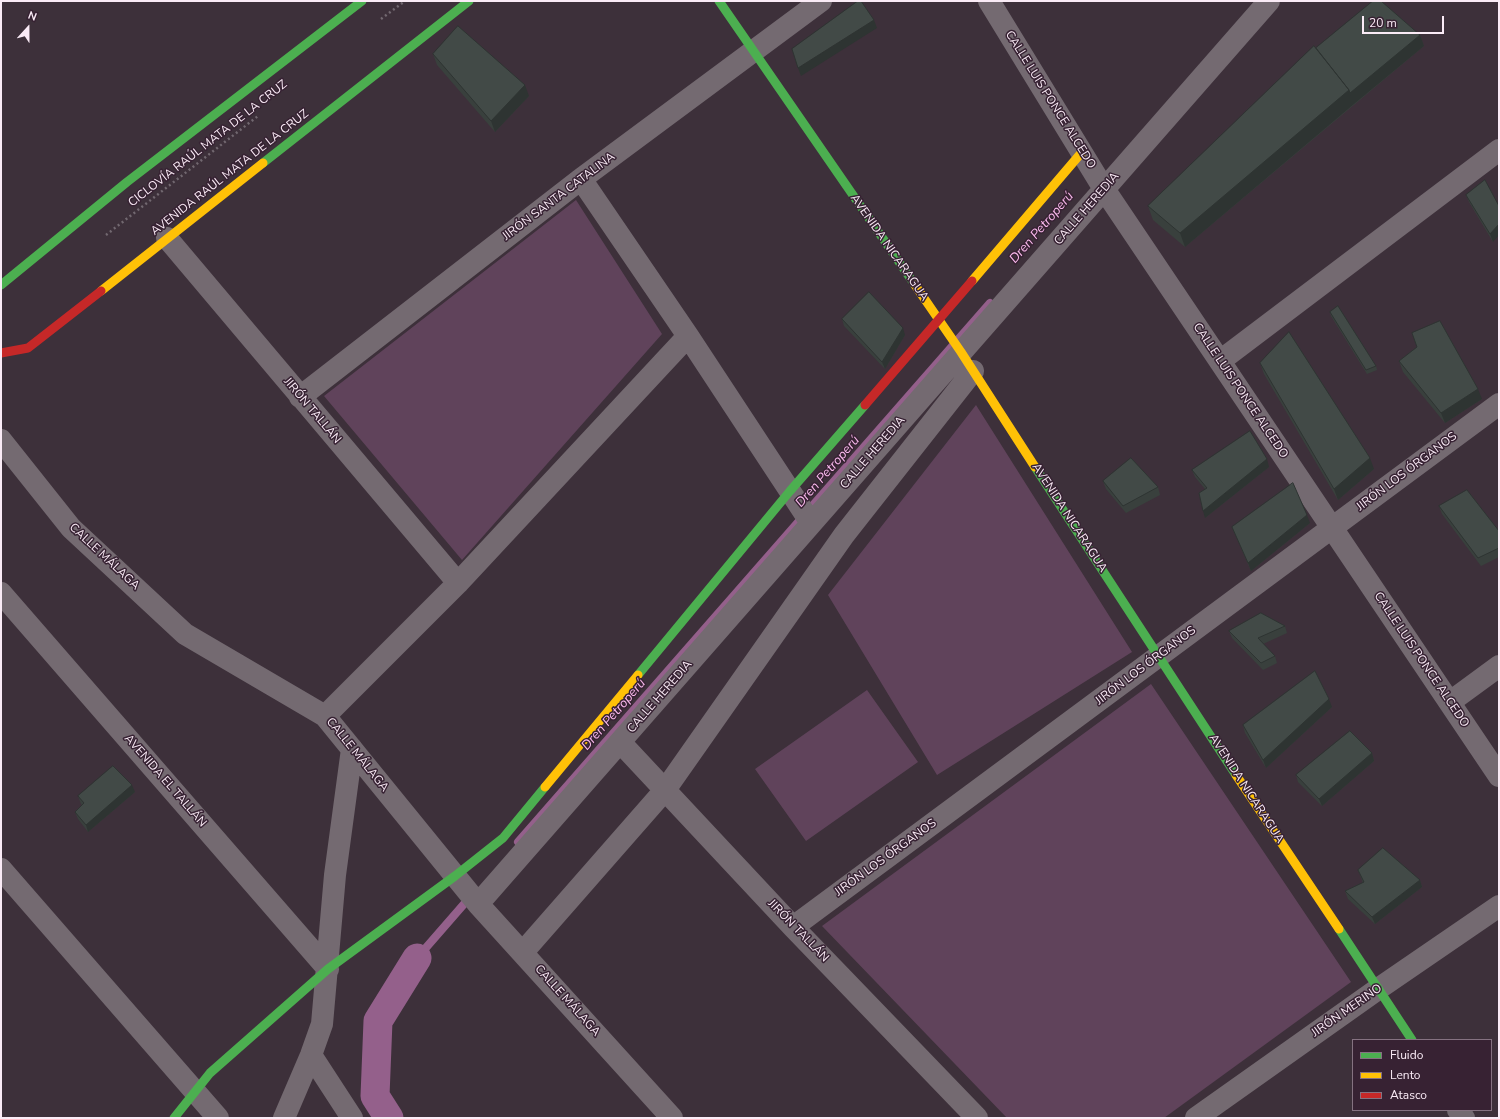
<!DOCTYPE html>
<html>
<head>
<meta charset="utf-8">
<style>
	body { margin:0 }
	#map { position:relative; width:1500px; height:1119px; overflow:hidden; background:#3d303a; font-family:"Nunito Sans",sans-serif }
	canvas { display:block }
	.frame { position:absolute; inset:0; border:2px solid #faebf6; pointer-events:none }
	.legend { position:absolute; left:1352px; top:1039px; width:140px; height:72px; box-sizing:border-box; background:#372233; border:1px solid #857281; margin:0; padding:5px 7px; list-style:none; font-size:12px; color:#faebf6 }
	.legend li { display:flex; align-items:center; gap:8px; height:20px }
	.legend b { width:20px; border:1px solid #857281 }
	.north { position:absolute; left:8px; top:8px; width:40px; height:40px; -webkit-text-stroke:3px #372233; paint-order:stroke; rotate:21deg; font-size:11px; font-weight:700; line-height:16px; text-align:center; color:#faebf6 }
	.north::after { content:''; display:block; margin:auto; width:14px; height:18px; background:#faebf6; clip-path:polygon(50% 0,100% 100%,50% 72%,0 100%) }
	.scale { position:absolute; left:1362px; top:16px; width:82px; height:18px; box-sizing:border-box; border:2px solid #faebf6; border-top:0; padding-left:5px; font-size:12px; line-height:14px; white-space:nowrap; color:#faebf6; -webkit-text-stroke:3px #372233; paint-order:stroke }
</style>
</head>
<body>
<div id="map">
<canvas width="1500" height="1119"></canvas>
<div class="frame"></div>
<ul class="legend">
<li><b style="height:5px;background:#4caf50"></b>Fluido</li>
<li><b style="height:5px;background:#ffc107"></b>Lento</li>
<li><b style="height:5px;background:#c62828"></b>Atasco</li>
</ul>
<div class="north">N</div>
<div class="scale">20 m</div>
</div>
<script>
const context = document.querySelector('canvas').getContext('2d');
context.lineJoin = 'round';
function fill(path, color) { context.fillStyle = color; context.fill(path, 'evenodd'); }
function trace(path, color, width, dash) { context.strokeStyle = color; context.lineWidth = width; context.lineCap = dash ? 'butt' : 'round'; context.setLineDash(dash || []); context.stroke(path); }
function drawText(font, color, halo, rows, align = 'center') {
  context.font = font + ' "Nunito Sans",sans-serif'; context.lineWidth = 3; context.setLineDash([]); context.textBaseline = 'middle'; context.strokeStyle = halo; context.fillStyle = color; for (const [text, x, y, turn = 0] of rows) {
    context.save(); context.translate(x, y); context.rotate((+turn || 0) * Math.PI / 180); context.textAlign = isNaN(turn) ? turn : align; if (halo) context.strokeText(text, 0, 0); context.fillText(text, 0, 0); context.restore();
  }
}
fill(new Path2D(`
	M576,200L662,334L462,560L324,396Z
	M976,405L1132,652L937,775L828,595Z
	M1151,684L1351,982L1164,1118H1007L822,926Z
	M867,690L918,762L806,841L755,769Z`), '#60435b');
trace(new Path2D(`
	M518,842L990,303
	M417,958L471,896`), '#94608b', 8);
trace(new Path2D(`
	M389,1118L375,1096L378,1021L417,958`), '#94608b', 29);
trace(new Path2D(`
	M381,19L405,1
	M106,235L258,116`), '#726870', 2.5, [2, 3]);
trace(new Path2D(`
	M989,1L1104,189L1499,776
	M581,179L688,336L811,523
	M167,238L458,583
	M1220,361L1499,150
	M300,397L581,179L821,1
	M1,440L71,528L185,634L325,716L478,904L672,1118
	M1,593L328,969
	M1450,702L1499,666
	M325,716L458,583L688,336
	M620,742L793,927L977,1118
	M1,869L218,1118
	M478,904L1269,1
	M793,927L1499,404
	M523,952L665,790L844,535L973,371
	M311,1055L352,1118
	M1458,1110L1464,1118
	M284,1118L311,1055L322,1024L335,875L352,749
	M1196,1118L1378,989L1499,906`), '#746a71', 22);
trace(new Path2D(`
	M719,1L915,285
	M263,163L469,1
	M1,285L127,182L362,1
	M1035,467L1236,775
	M638,675L790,491L865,405
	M1339,929L1412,1040
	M174,1118L210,1073L328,969L455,876L503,838L545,787`), '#4caf50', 9);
trace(new Path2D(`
	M972,281L1082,152
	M915,285L961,352L1035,467
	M101,291L263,163
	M1236,775L1339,929
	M545,787L638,675`), '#ffc107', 9);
trace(new Path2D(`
	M1,353L28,348L101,291
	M865,405L972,281`), '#c62828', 9);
fill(new Path2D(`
	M1420,35L1424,46L1185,247L1153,220L1148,206L1316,48Z
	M433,54L529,96L495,132L437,65Z
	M1485,180L1493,242L1469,202L1466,195Z
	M1330,312L1376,366L1377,370L1367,374L1331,316Z
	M842,319L905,335L885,369L844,326Z
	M1399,361L1482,399L1445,423L1403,372Z
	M1260,363L1374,469L1338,500L1264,374Z
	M1269,467L1205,518V489L1195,477L1192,470Z
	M1103,481L1158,487L1160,495L1126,513L1106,489Z
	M1439,506L1499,531V557L1481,566L1442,514Z
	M1310,523L1251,571L1232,527Z
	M1285,626L1287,633L1263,644L1275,656L1277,663L1263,670L1232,638L1229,631Z
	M1332,707L1266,768L1245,733L1243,725Z
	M1372,753L1374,761L1322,806L1298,782L1296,775Z
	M135,792L88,832L78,819L75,812L82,805L81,804L78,796Z
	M1358,870L1420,880L1422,887L1375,924L1348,899L1345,891L1363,883Z`), '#39403d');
fill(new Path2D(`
	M874,20L877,28L801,76L798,68Z
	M1420,35L1424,46L1354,104L1350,93Z
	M525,85L529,96L495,132L491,121Z
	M1349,90L1354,104L1185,247L1180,233Z
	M1499,224V235L1493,242L1490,234Z
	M903,328L905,335L885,369L882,362Z
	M1478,389L1482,399L1445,423L1441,413Z
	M1370,458L1374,469L1338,500L1334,489Z
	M1267,459L1269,467L1205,518L1203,511Z
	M1307,515L1310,523L1251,571L1248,563Z
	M1329,699L1332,707L1266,768L1263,760Z
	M1372,753L1374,761L1322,806L1319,799Z
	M132,785L135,792L88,832L86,825Z
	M1420,880L1422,887L1375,924L1372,917Z`), '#2e3432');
const building = new Path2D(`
	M858,1H861L874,20L798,68L792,49Z
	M1373,1H1381L1420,35L1350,93L1349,90L1316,48Z
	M458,26L525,85L491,121L433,54Z
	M1314,46L1349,90L1180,233L1148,206Z
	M1485,180L1499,206V224L1490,234L1466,195Z
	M869,292L903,328L882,362L842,319Z
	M1338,306L1376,366L1366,370L1330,312Z
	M1440,321L1478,389L1441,413L1399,361L1417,347L1412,333Z
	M1289,332L1370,458L1334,489L1260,363Z
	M1250,431L1267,459L1203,511L1199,493L1207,488L1192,470Z
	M1131,458L1158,487L1123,506L1103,481Z
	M1293,483L1307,515L1248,563L1232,527Z
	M1467,490L1499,531V548L1478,558L1439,506Z
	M1261,613L1285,626L1258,638L1275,656L1261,663L1229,631Z
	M1315,671L1329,699L1263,760L1243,725Z
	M1350,731L1372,753L1319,799L1296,775Z
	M113,766L132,785L86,825L75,812L84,803L78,796Z
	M1383,848L1420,880L1372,917L1345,891L1364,882L1358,870Z`);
fill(building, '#424a47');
trace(building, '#2e3432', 1);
drawText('12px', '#faebf6', '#372233', [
	["CALLE LUIS PONCE ALCEDO",1050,100,58],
	["CICLOVÍA RAÚL MATA DE LA CRUZ",208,144,-38],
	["AVENIDA RAÚL MATA DE LA CRUZ",230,173,-38],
	["JIRÓN SANTA CATALINA",559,197,-37],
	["CALLE HEREDIA",1087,209,-49],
	["AVENIDA NICARAGUA",889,248,55],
	["CALLE LUIS PONCE ALCEDO",1240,391,56],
	["JIRÓN TALLÁN",312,411,50],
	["CALLE HEREDIA",873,453,-49],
	["JIRÓN LOS ÓRGANOS",1407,472,-37],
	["AVENIDA NICARAGUA",1069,518,57],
	["CALLE MÁLAGA",104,557,43],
	["CALLE LUIS PONCE ALCEDO",1421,660,56],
	["JIRÓN LOS ÓRGANOS",1146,666,-37],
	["CALLE HEREDIA",660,697,-49],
	["CALLE MÁLAGA",357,755,51],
	["AVENIDA EL TALLÁN",165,781,49],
	["AVENIDA NICARAGUA",1246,789,57],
	["JIRÓN LOS ÓRGANOS",886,858,-36],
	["JIRÓN TALLÁN",798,931,46],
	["CALLE MÁLAGA",567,1001,48],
	["JIRÓN MERINO",1347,1011,-35]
]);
drawText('italic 13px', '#fbbaee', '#372233', [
	["Dren Petroperú",1042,228,-49],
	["Dren Petroperú",828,472,-49],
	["Dren Petroperú",614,715,-49]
]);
</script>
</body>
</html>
